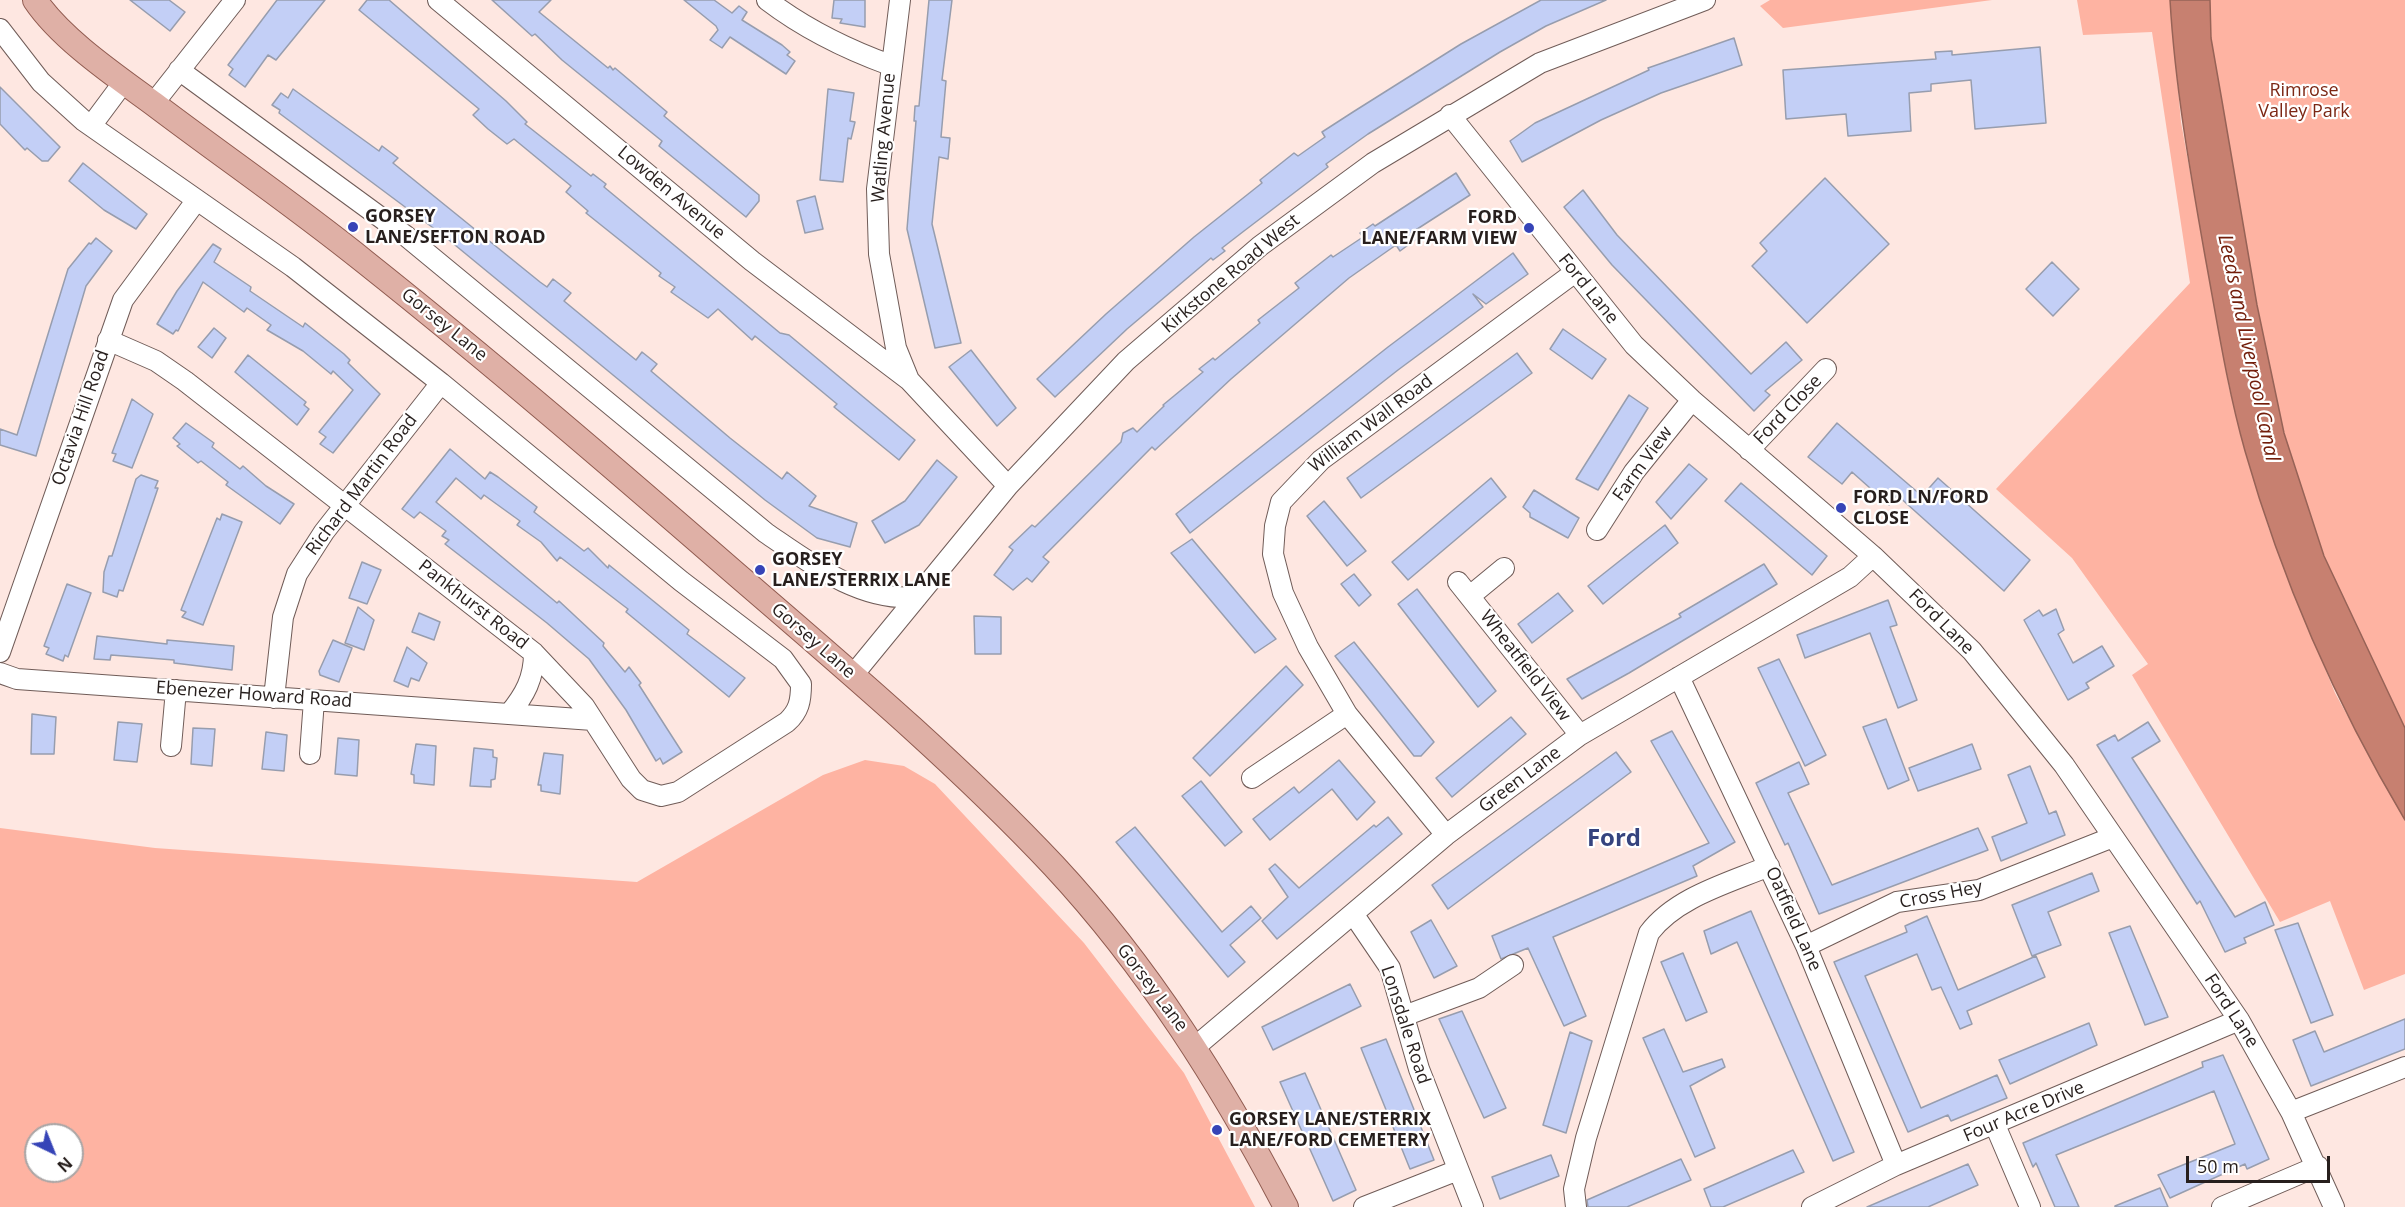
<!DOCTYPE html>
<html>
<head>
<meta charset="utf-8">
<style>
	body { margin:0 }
	#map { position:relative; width:2405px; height:1207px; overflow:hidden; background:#fee7e1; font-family:"Open Sans",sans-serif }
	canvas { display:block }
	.north { position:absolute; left:24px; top:1123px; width:60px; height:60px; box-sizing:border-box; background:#fff; border:2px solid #a9a5a5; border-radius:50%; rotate:137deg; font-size:16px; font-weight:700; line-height:24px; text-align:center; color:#271f1d }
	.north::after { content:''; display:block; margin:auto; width:21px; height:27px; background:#3644b7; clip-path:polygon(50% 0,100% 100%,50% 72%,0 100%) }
	.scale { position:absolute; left:2186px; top:1156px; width:144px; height:27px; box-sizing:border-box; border:3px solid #271f1d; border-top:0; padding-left:8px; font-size:18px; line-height:21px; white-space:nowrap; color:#271f1d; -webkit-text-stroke:4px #fff; paint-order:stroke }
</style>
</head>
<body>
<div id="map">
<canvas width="2405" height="1207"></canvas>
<div class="north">N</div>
<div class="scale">50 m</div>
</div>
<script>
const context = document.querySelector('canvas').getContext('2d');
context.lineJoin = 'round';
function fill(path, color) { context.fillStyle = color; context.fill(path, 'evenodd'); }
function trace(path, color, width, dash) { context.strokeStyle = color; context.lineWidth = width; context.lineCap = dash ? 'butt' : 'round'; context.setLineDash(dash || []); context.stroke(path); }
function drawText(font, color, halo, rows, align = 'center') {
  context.font = font + ' "Open Sans",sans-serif'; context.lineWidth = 4.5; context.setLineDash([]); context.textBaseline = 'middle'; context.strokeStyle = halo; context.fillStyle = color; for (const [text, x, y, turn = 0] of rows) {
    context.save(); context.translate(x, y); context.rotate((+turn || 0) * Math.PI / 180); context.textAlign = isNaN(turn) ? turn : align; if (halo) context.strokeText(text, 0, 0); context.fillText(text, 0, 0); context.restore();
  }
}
fill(new Path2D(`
	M1770,0H1992L1783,28L1760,6Z
	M2077,0H2170L2181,122L2229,388L2245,450L2269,529L2335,693L2405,820V974L2364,990L2330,901L2280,922L2132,675L2148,664L2072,558L1996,489L2190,283L2152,32L2083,35Z
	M2192,0H2405V781L2301,554Z
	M865,760L904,766L935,784L1084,943L1184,1073L1255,1207H0V828L155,848L637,882L823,775ZM36,1135H72V1171H36Z`), '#feb3a2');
const water = new Path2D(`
	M2170,0H2210L2211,38L2222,101L2257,305L2284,433L2324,556L2405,728V820C2336,704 2282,581 2245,451C2227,387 2217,321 2205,256C2190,171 2175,86 2170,0Z`);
fill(water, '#c78070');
trace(water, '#976357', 1.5);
const building = new Path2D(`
	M130,0H169L185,12L170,31Z
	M277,0H325L276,60L268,55L245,87L229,75L233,69L228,65Z
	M367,0H389L506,101L527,122L525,124L591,176L593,174L606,184L604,187L780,333L789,335L915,440L899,460L834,407L837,404L755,336L752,340L718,309L708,318L671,292L675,287L659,276L661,273L586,213L588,211L566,192L571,186L514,139L507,144L488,129L473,115L479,109L359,10Z
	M492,0H551L539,12L608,68L610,66L613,70L615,68L667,112L664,116L759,195V201L746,217L659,146L662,141L562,60L535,34L532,36Z
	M684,0H714L732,13L739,6L747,12L742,20L782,45L790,52L787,55L795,61L786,74L730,37L722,48L710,40L718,30L716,26Z
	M834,0H865V27L840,23L842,19L832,18Z
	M929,0H952L942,80L946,81L941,137L950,138L948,159L939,157L932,224L961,343L935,348L907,229L916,121H914L915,106H919Z
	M1541,0H1606L1546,26L1500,52L1368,134L1326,164L1328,167L1244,231L1222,248L1225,251L1213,260L1211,258L1127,329L1055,397L1037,379L1106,314L1194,237L1262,183L1260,180L1294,153L1298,156L1325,137L1322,132L1353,112L1461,44Z
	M1734,38L1742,65L1661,93L1601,120L1522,162L1510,141L1535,123L1649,70L1648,68Z
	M2040,47L2046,123L1975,129L1971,80L1931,84V91L1909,93L1911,131L1848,136L1846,114L1786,119L1783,70L1936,59L1935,52L1952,51V55Z
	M0,87L60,147L48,161H42L27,148L25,150L0,124Z
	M293,89L379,151L382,146L398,158L393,163L540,282L547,287L553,279L571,293L564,301L610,339L636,360L642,352L657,364L651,371L730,438L782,479L787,472L816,496L809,506L857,523L850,547L817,538L765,500L444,236L279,113L280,110L272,105L281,93L288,98Z
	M828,89L854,93L850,121L855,122L851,139L848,138L843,182L820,180Z
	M83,163L147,214L136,229L104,210L69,181Z
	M1456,173L1470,195L1411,233L1415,240L1400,251L1396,245L1349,278L1231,379L1155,450L1152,447L1043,557L1049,562L1032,582L1027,578L1013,590L994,575L1013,550L1009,547L1032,525L1035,527L1102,461L1121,442L1123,433L1133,428L1137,432L1164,406L1163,405L1203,372L1199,369L1213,358L1215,360L1260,323L1258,320L1299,288L1295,283L1331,255L1333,257L1363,237L1360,233L1373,224L1375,226Z
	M1825,178L1889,244L1807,323L1752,266L1767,251L1760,243Z
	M1583,190L1617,235L1751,374L1786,342L1802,360L1765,391L1770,395L1754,411L1612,265L1564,207Z
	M815,196L823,229L805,233L797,201Z
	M96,238L112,251L86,286L36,456L0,445V429L17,435L68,269L89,243L91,244Z
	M213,244L221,249L214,262L251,287L250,291L303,327L305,323L344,354L350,360L348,363L380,394L333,453L320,444L326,437L319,432L353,390L333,371L331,374L303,351L267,330L271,325L247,308L244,312L203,282L178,331L176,330L173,334L157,324L177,291Z
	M1513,253L1528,274L1486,304L1473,294L1483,307L1398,370L1190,533L1176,514L1388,347Z
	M2052,262L2079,289L2053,316L2026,289Z
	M214,328L226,338L212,358L198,347Z
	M1563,329L1606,359L1592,379L1550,349Z
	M971,350L1016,408L997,426L949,367Z
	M1517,353L1532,373L1361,498L1347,478Z
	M248,355L306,402L304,405L309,409L297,425L235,372Z
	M1629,395L1648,408L1598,490L1576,479Z
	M132,399L153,414L132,468L113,461L116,454L112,453Z
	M186,423L214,443L212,447L240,469L243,466L266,486L294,504L280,524L226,485L228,482L201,461L198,463L177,446L180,444L173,438Z
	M1837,423L1922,496L1938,478L2030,560L2004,591L1897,495L1889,505L1852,472L1842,484L1808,457Z
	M450,449L485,479L490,472L498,477L537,507L534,512L584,551L588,548L608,568L609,565L689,630L687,634L745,678L729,697L626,612L628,609L624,606L560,557L557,561L541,542L517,525L520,521L484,495L481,499L456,478L436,502L557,603L559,601L604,643L603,646L625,672L629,667L641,683L639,685L682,752L663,764L660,758L656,761L626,710L589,659L547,623L445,544L449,540L442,536L446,531L420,512L414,518L402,509Z
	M937,460L957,477L919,525L885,543L872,521L905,501Z
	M1689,464L1707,479L1671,519L1656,502Z
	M141,475L158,481L155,488H158L123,591L119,590L117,597L103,592L104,572L109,556H112L136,479Z
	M1491,478L1506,497L1408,580L1392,562Z
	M1741,483L1827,556L1812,575L1725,501Z
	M1534,490L1579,518L1568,538L1530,517V513L1523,507Z
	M1324,501L1366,551L1347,566L1307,516Z
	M222,514L242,522L203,625L182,617L186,612L181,610L217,518L220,520Z
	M1665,525L1678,543L1603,604L1588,586Z
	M1192,539L1276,639L1255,653L1171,553Z
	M362,562L381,570L367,604L349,598Z
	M1764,564L1777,584L1629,673L1582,699L1567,679L1681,617L1679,614Z
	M1354,574L1371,595L1359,606L1341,584Z
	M67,584L91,593L68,657L65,655L63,661L46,654L49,648L44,646Z
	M1417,589L1496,691L1478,707L1398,604Z
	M1558,593L1573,611L1532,643L1518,624Z
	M1888,600L1897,625L1890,627L1917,700L1898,708L1870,633L1805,658L1797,635Z
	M358,607L374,620L364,650L345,643Z
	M2056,609L2064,630L2058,634L2073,663L2102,646L2114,666L2086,683L2089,688L2068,700L2024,620L2039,610L2043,616Z
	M419,613L440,622L434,640L412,632Z
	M974,616L1001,617V654H975Z
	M97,636L167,644V640L234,646L232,670L174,663V660L111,655L110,660L94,659Z
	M333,640L352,648L339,682L320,675L319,671Z
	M1354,642L1434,742L1421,756H1414L1335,656Z
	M407,647L427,663L419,681L411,678L408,687L394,681Z
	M1779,659L1826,755L1805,766L1758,668Z
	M1286,666L1303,685L1210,776L1193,758Z
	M32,714L56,717L54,754H31Z
	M1511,717L1526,734L1452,797L1436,778Z
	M1886,719L1909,780L1888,789L1863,727Z
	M118,722L142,724L137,762L114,760Z
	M2148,722L2160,741L2132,758L2235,917L2265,902L2274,925L2244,938L2246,943L2225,952L2200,901L2197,904L2097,745L2115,735L2118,741Z
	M193,728L215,729L212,766L191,764Z
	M1672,731L1735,842L1693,866L1697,876L1553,937L1586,1016L1564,1026L1528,948L1501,959L1492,936L1709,843L1651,741Z
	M266,732L287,735L284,771L262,769Z
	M338,738L359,740L357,776L335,774Z
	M416,744L436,746L434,785L414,783V775L411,774Z
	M1972,744L1981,769L1918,791L1909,768Z
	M474,748L493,750V757L497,758L495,779L491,780V787L470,786Z
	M1616,752L1631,772L1448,909L1432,885Z
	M544,753L563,755L560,794L541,791V785H538Z
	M1339,760L1375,802L1357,820L1332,789L1270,840L1253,819L1294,787L1299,793Z
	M1799,762L1809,784L1788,793L1832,885L1978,828L1988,850L1819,914L1788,843L1785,845L1756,783Z
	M2030,766L2049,814L2056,811L2065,835L2001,861L1992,837L2027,823L2008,775Z
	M1201,781L1242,832L1225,846L1182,796Z
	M1388,817L1402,834L1277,939L1262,921L1288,897L1269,869L1275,864L1299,888L1374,825L1376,827Z
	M1135,827L1222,932L1251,906L1261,918L1230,945L1245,962L1228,977L1116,842Z
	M2092,873L2099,891L2048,912L2061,945L2032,956L2012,905Z
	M1751,911L1854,1152L1833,1161L1737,942L1711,954L1704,931Z
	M1927,916L1958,990L2036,956L2045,977L1967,1011L1972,1024L1960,1029L1941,987L1932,990L1917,954L1865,976L1921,1108L1997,1075L2007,1098L1951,1121L1948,1115L1908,1132L1834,962L1907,932L1905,926Z
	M1431,920L1457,966L1434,978L1411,932Z
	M2298,923L2333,1015L2311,1023L2275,930Z
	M2130,926L2168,1017L2145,1025L2109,933Z
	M1683,953L1707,1012L1686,1021L1661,962Z
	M1350,984L1361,1006L1273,1050L1262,1027Z
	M1462,1011L1506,1108L1484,1118L1439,1019Z
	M2405,1019V1049L2311,1086L2293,1040L2315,1031L2324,1052Z
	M2089,1023L2097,1045L2010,1084L1999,1060Z
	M1664,1029L1683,1072L1722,1059L1725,1067L1690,1086L1715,1148L1695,1157L1643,1038Z
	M1570,1032L1592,1041L1566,1133L1543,1125Z
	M1386,1039L1434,1160L1410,1169L1361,1048Z
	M2223,1055L2269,1159L2247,1169L2245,1164L2170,1198L2158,1175L2235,1144L2214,1091L2056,1155L2079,1207H2055L2036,1163L2033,1167L2023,1143L2203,1067L2202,1062Z
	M1305,1073L1356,1190L1333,1201L1280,1082Z
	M1793,1150L1804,1172L1723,1207H1711L1704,1189Z
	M1551,1155L1559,1176L1500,1199L1492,1177Z
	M1681,1159L1691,1180L1627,1207H1588L1587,1200Z
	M1968,1164L1978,1185L1928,1207H1867Z
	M2160,1188L2168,1207H2115V1206Z`);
fill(building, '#c3cff6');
trace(building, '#979dae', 1.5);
const minor = new Path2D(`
	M438,0L752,261L909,380
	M767,0C805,29 846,49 890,65
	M900,0L877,189L879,254L896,348L909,380L1008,486
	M0,29L41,82L84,121L293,267L441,383L681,581L783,659L801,684C801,701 799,711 787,722L678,792L661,796L642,790L631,779L584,706L534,653L185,381L156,361L108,340
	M179,70L406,236L766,533C810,563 860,602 917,597
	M153,104L235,0
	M1450,115L1634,345L1692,400L1873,556L1972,651L2064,765L2239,1020L2291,1112L2334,1207
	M91,126L123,83
	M1749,450L1826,369
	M1597,530L1634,472L1692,400
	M1458,582L1580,735
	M1470,596L1504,568
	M0,652L123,300L196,201
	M0,673L17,679L593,720
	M853,675L1008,486L1126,361L1260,246L1373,163L1540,63L1705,0
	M1679,677L1806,946L1896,1165
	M274,698L283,617L297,574L324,532L441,383
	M509,714C525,695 534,678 534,653
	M171,746L176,690
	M310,754L314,700
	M1252,778L1347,714
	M1446,835L1347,714L1308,647L1283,593L1273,554L1275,526L1281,502L1321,460L1574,273
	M1354,915L1390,968L1419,1069L1473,1207
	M1806,946L1897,902L1979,890L2113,837
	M1404,1016L1479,988L1513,965
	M1195,1047L1446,835L1580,735L1850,577L1873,556
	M2291,1112L2405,1067
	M1995,1125L2030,1207
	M1364,1207L1458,1170
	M1576,1207L1574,1189L1586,1138L1649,933C1676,897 1729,883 1769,866
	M1812,1207L1896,1165L2239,1020
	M2222,1207L2318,1166`);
const major = new Path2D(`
	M35,0C61,39 116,76 154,104C224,157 297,207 365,262C492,363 614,468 736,574C845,668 955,761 1054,866C1148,967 1222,1085 1286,1207`);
trace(minor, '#705c58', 22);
trace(major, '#905b50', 26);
trace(minor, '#fff', 20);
trace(major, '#dfb0a6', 24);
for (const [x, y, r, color] of [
	[353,227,6,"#3644b7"],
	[1529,228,6,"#3644b7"],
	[1841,508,6,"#3644b7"],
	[760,570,6,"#3644b7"],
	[1217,1130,6,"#3644b7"]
]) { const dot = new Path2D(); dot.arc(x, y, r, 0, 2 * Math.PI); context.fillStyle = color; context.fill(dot); trace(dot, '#fff', 2); }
drawText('18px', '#7c2714', '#fff', [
	["Rimrose",2304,91],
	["Valley Park",2304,112]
]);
drawText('18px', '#271f1d', '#fff', [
	["Watling Avenue",884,138,-85],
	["Lowden Avenue",671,193,40],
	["Kirkstone Road West",1231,274,-40],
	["Ford Lane",1588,289,51],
	["Gorsey Lane",444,325,39],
	["Ford Close",1788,410,-46],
	["Octavia Hill Road",81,418,-71],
	["William Wall Road",1371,424,-37],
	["Farm View",1643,464,-54],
	["Richard Martin Road",362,485,-53],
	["Pankhurst Road",473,605,38],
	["Ford Lane",1941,622,45],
	["Gorsey Lane",813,641,41],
	["Wheatfield View",1525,666,52],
	["Ebenezer Howard Road",254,695,4],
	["Green Lane",1520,780,-37],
	["Cross Hey",1941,895,-11],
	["Oatfield Lane",1793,919,66],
	["Gorsey Lane",1152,988,53],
	["Ford Lane",2231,1011,57],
	["Lonsdale Road",1405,1025,72],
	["Four Acre Drive",2024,1112,-23]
]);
drawText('bold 18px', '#271f1d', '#fff', [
	["GORSEY",365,217],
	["LANE/SEFTON ROAD",365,238],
	["FORD",1517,218,"right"],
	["LANE/FARM VIEW",1517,239,"right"],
	["FORD LN/FORD",1853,498],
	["CLOSE",1853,519],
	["GORSEY",772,560],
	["LANE/STERRIX LANE",772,581],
	["GORSEY LANE/STERRIX",1229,1120],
	["LANE/FORD CEMETERY",1229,1141]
], 'left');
drawText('italic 20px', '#721d0a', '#fff', [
	["Leeds and Liverpool Canal",2248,348,78]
]);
drawText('bold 24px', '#35437e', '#fff', [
	["Ford",1614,839]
]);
</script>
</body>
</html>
